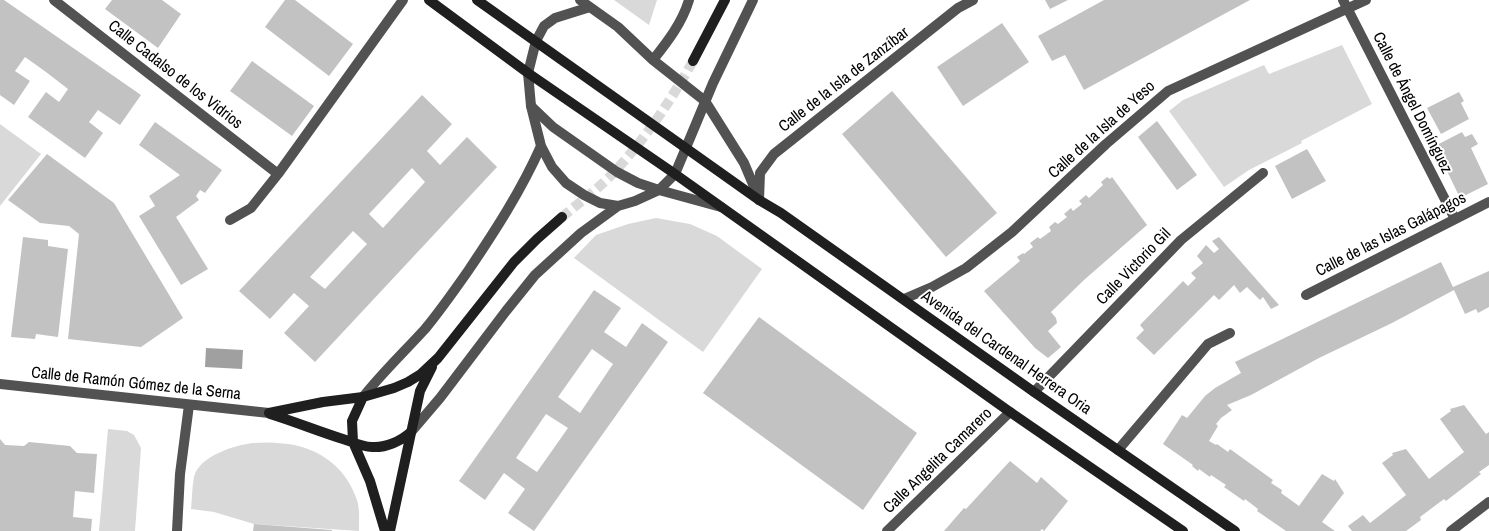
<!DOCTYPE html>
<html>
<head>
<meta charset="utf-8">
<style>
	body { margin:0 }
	canvas { display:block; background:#fff }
</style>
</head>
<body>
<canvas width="1489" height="531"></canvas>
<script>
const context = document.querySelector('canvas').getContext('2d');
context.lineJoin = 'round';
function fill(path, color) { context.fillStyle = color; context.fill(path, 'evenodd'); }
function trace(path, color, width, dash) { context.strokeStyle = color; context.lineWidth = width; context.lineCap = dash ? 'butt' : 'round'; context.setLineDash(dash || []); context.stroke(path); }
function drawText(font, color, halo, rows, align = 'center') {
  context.font = font + ' "Archivo Narrow",sans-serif'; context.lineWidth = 4; context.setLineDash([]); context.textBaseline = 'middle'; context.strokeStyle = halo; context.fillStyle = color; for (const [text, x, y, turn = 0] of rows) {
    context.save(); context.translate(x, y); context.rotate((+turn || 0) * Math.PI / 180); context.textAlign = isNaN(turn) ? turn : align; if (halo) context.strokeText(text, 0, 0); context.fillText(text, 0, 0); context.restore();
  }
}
fill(new Path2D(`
	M614,0H657L649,25Z
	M1342,45L1372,104L1301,141L1302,143L1249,170L1224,187L1169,111L1183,100L1264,65L1269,74Z
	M0,124L41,154L0,206Z
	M656,218L690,224L717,236L762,269L703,352L574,258L596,235L628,224Z
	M108,429L127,431L134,435L141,448L135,531H99Z
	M253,443C261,443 269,442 276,443C314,444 345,464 357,500C360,510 359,521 359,531L254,524L214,512L191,509C192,499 192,487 194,477C199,456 235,445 253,443Z`), '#d9d9d9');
fill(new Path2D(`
	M206,348L243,350L242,369L205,367Z`), '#a0a0a0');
fill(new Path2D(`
	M0,0H4L141,95L120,125L98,110L89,122L103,133L85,158L28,117L46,92L59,102L68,89L46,72L25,57L15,71L30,81L14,105L0,95Z
	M112,0H162L181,14L158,48L105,9Z
	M285,0H295L353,44L329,76L265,27Z
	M1045,0H1068L1050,9Z
	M1104,0H1250L1084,90L1065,55L1052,61L1038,36Z
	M1002,23L1029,62L963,106L937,67Z
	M252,61L314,106L292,136L230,91Z
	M892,91L997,213L946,257L842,134Z
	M1459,92L1464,101L1461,103L1469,119L1441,134L1427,108Z
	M422,95L452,124L427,151L440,165L467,137L497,167L315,362L284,333L309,306L294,293L270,319L239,291ZM412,168L425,182L383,228L369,214ZM353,231L367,244L325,289L310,277Z
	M1157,121L1197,175L1177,190L1138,137Z
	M155,122L222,170L205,193L200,190L196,196L199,200L176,217L208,269L181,285L139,216L155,206L149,196L180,175L139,145Z
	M1462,132L1465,137L1472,134L1478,144L1471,148L1488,184L1460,198L1435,146Z
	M1307,149L1326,181L1292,199L1275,166Z
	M47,154L114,203L183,318L141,347L68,339L79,234L69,226L40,223L8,200Z
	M1107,177L1110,179L1112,177L1147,225L1084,280L1051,312L1056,318L1057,323L1048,331L1061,347L1048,358L1035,348L984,291L1020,261L1017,257L1023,253L1024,254L1033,247L1030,243L1038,237L1040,239L1051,231L1049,227L1055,222L1058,224L1067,217L1064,214L1071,208L1073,211L1082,204L1079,201L1086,195L1089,198L1103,185L1101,182Z
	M23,237L48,240V246L68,249L58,337L36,334L35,339L11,337Z
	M1219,237L1279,305L1271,309L1263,297L1260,300L1247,287L1240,293L1234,285L1219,300L1214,295L1154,355L1136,338L1144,330L1140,325L1183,281L1188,286L1196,278L1191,273L1203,263L1197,256L1206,245L1214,253L1219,249L1212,241Z
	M1441,262L1453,287L1489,271V307L1478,313L1476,309L1465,314L1454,290L1392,323L1319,358L1251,395L1227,405L1232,410L1221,418L1216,424L1218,426L1209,441L1216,445L1217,444L1228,452L1230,449L1273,480L1271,483L1282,490L1281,493L1299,506L1322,474L1334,481L1335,479L1344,493L1322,522L1335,531H1286L1257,511L1258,509L1245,499L1244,501L1224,487L1226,485L1211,475L1210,477L1199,469L1198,471L1192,466L1193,465L1163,444L1182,415L1187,418L1205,396L1215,388L1241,373L1235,362Z
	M594,290L621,308L604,332L626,347L642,323L668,342L534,531L508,513L525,489L504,473L485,500L459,481ZM592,349L613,364L580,413L558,397ZM546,414L568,428L537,472L516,458Z
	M759,317L917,433L863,510L703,393Z
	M1464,405L1486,434L1489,432V465L1479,472L1481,474L1446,501L1444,499L1420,517L1421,520L1406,531H1352L1348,526L1363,515L1370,523L1406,495L1382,463L1393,455L1392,453L1406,449L1429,479L1464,452L1440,419L1451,411L1450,409Z
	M0,439L5,445L24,446L29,442L70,446L77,453L97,454L94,493L75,491L73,517L92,519L91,531H0Z
	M1010,461L1037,483L1041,477L1068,501L1044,531L1042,529L1040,531H944L964,508L966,509Z
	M254,524L332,530V531H253Z`), '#c2c2c2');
trace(new Path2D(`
	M562,217C580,202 601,187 617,169C648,135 671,100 693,61`), '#d9d9d9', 10, [10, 5]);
trace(new Path2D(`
	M531,106L553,127L617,172L638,183L659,190L721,207
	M1034,392L1181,240L1263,173
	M177,531L180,474L189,405`), '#525252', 10);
trace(new Path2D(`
	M54,0L278,174
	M580,0L618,27L653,60L705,101L744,163L758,196
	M1343,0L1455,219
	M590,7L555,18L544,26L536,41L528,73L531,106L541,146L552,167L566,183L584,195L600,203L618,206L635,201L659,190L675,174L713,83L753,0
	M653,60C668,41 682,23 689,0
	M759,200L760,173L774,154L958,8L973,0
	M230,220L251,208L278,174L403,0
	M1306,295L1489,202
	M904,299L932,287L966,268L1012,232L1106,144L1168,91L1366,0
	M0,384L269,413
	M363,397C382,373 404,352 425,329C440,311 454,291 468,271C495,231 521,191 541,146
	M411,432L440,398L506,311L535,275L581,233L618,206
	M1118,450L1208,344L1230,333
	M887,531L1010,412
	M1451,531L1489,502`), '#525252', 10);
trace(new Path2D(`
	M429,0L528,73L675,174L1010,412L1183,531
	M477,0L759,200L781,213L1034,392L1235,531
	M693,61L725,0
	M363,397L352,421L353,442L370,481L385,531
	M269,413L323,402L363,397L394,388L408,382L421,374L438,358L514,262L537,239L562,217
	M270,414C296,422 320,432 346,440C354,443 364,447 372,447C386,448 401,441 411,432
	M390,531L420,391L432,367`), '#1f1f1f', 10);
drawText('16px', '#000', '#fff', [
	["Calle Cadalso de los Vidrios",175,75,38],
	["Calle de la Isla de Zanzíbar",844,80,-38],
	["Calle de Ángel Domínguez",1412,103,63],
	["Calle de la Isla de Yeso",1102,130,-42],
	["Calle de las Islas Galápagos",1391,235,-27],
	["Calle Victorio Gil",1134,267,-46],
	["Avenida del Cardenal Herrera Oria",1006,353,35],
	["Calle de Ramón Gómez de la Serna",136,384,6],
	["Calle Angelita Camarero",938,461,-44]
]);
</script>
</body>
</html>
